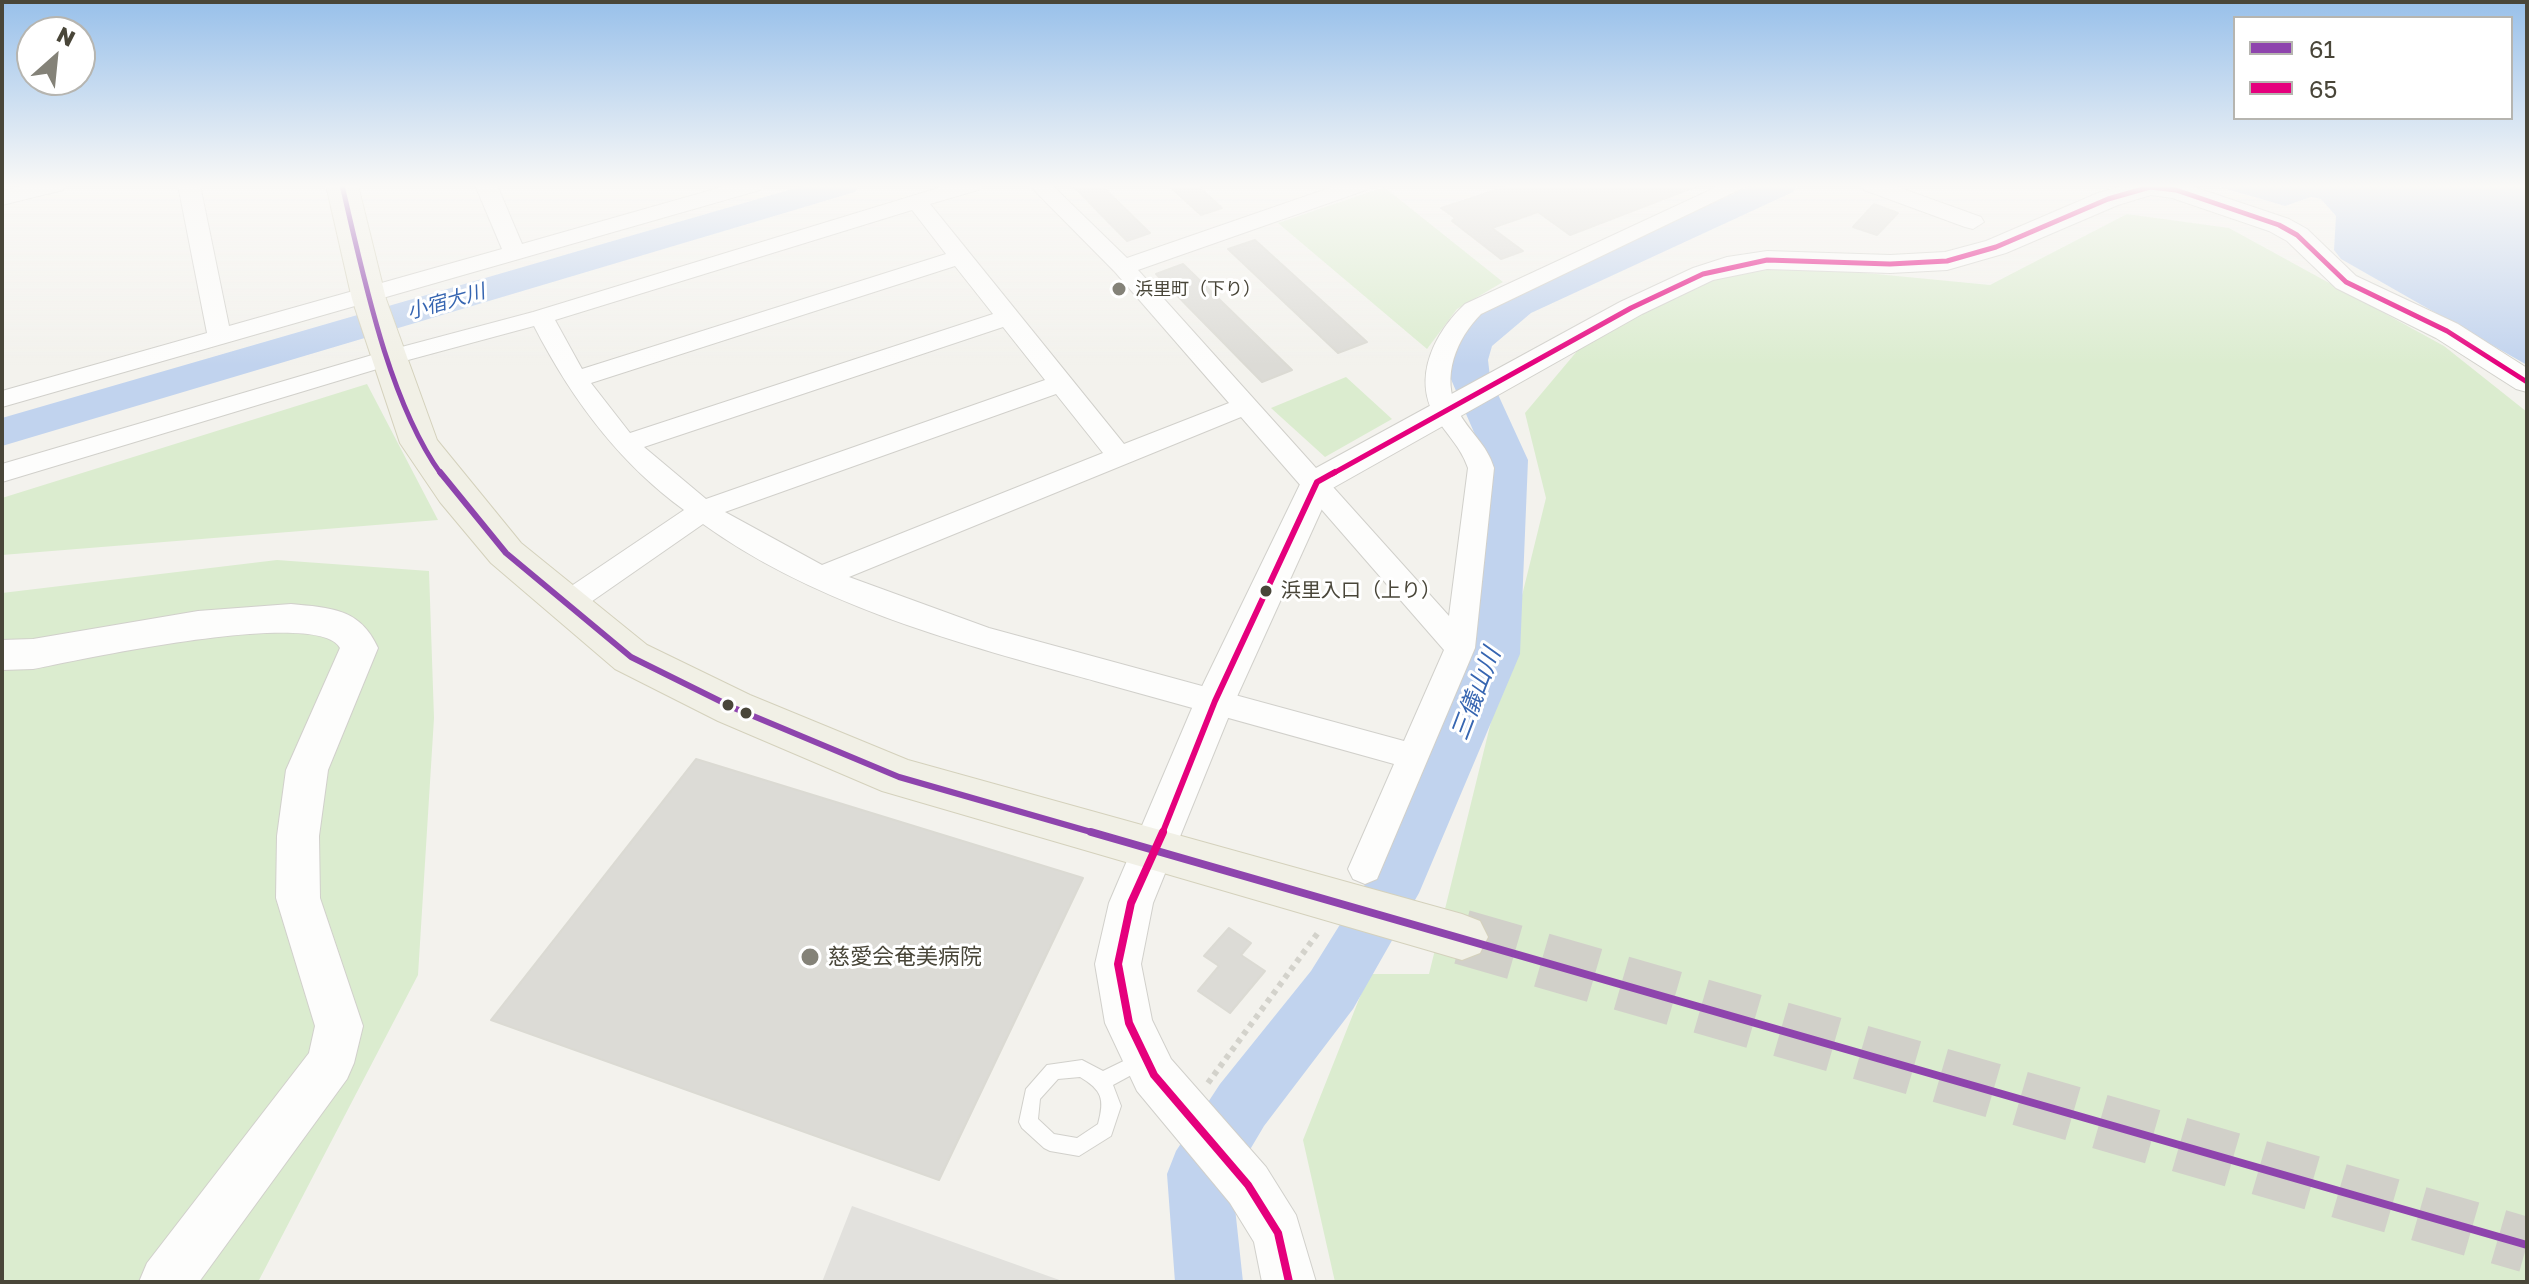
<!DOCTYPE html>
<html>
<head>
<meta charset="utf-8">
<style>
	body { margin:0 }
	#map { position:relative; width:2529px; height:1284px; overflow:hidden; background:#f3f2ed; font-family:"Golos Text",sans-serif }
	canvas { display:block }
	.frame { position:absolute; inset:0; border:4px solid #494639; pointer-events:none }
	.legend { position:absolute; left:2233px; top:16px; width:280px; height:104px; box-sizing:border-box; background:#fff; border:2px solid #b6b5b0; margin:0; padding:10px 14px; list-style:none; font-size:24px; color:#494639 }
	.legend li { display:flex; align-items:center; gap:16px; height:40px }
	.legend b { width:40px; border:2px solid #b6b5b0 }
	.north { position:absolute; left:16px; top:16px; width:80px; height:80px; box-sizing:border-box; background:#fff; border:2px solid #b6b5b0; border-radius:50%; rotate:27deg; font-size:22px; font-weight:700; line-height:32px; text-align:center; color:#494639 }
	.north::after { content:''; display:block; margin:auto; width:28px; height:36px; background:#848278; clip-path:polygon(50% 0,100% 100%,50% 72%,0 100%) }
</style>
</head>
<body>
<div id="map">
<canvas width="2529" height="1284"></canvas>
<div class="frame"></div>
<ul class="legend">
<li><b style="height:10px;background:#8e44ad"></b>61</li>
<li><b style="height:10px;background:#e5007d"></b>65</li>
</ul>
<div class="north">N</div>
</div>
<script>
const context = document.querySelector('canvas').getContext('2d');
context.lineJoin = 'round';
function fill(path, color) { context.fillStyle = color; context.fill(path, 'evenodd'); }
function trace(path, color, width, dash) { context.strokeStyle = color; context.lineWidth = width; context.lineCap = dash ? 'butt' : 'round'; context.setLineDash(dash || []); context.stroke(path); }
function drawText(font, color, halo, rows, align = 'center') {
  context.font = font + ' "Golos Text","Noto Sans JP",sans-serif'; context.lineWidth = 6; context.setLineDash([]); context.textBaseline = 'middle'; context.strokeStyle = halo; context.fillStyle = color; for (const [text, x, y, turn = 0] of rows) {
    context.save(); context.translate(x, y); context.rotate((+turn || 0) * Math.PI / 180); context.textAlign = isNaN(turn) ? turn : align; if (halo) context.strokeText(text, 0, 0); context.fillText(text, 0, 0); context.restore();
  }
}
fill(new Path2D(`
	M1384,187L1503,282L1457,309L1427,349L1278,223Z
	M2127,214L2229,228L2444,346L2527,412V1282H1335L1303,1140L1369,974H1429L1546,498L1525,413L1599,325L1752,262L1990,285Z
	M1346,377L1392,419L1325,457L1271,408Z
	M367,384L438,520L2,555V498Z
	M277,560L429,571L434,718L418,975L258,1282H2V593Z`), '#dbeccf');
fill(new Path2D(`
	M852,1206L1065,1282H822Z`), '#e2e1dd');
fill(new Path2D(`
	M2213,185H2527V365L2341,259L2334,250L2336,216L2321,199L2311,197L2285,206Z`), '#c1d3ee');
fill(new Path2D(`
	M806,185H860L855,192L2,446V418Z
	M1753,185H1798L1793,192L1531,313L1492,346L1488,360L1490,377L1528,460L1520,654L1419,893L1353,1009L1264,1126L1232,1180L1243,1282H1175L1167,1174L1176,1151L1220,1084L1311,971L1379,862L1472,654L1486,460L1450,377L1448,360L1460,335L1476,317L1505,297Z`), '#c1d3ee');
const building = new Path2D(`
	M1072,185H1101L1150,233L1127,241Z
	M1168,185H1197L1222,208L1201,215Z
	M1512,185H1695V187L1570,235L1538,212L1492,228L1523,251L1501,259L1452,221L1455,218L1441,208Z
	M1874,204L1898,213L1877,235L1853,227Z
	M1255,240L1367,342L1338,353L1228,249Z
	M1183,264L1292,370L1262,382L1156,274Z
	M696,759L1083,878L939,1180L491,1020Z
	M1229,928L1251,943L1241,955L1265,971L1230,1013L1198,991L1219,966L1204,956Z`);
fill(building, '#dcdbd6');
trace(building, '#dbdad3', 2);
trace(new Path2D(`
	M1462,937L2527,1245`), '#d1d0c9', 55, [55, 28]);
const service = new Path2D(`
	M1142,1052L1148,1054L1151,1060L1148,1066L1113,1085L1121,1106L1111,1136L1079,1156L1050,1151L1044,1148L1022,1128L1019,1122L1026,1089L1047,1065L1082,1060L1103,1071ZM1080,1077C1102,1090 1105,1099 1098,1124L1077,1138L1054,1134L1038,1119L1040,1099L1058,1079Z`);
const minor = new Path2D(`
	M29,185H66L63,190L2,205V191Z
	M178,185H200L229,326L502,249L475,185H497L522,244L729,185H763L760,190L2,407V391L207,333Z
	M948,185H981L978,190L930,204L1124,444L1229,403L1115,272L1029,185H1052L1127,258L1338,185H1369L1366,190L1138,270L1449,616L1468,468C1461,447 1446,434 1435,416C1412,377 1435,332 1465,304L1721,185H1749L1481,314C1457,338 1440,377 1458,411C1469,432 1487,444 1494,468L1475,648L1377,879L1365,884L1353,879L1348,869L1394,764C1295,736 1195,709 1095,681C961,644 817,606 703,524L575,613L565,616L555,613L550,605L555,597L684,510C618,462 571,398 534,326L397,363L2,482V464L379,353L533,312ZM912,210L946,254L582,369L555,320ZM955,266L993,314L630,433L591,383ZM1003,327L1045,380L706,499L644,447ZM1056,394L1103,453L822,565L725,512ZM1241,417L1444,650L1404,741L989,628L849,577Z
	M1861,185H1892L1981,217L1984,222L1973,229L1965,227L1864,190Z`);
const tertiary = new Path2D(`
	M2127,185H2188L2289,219L2307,229L2356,276L2458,324L2527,368V392L2516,389L2436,338L2336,288L2287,241L2269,231L2172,198L2151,195L2118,205L2006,253L1947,270L1890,273L1767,269L1713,280L1642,314L1331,489L1235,701L1153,903L1141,964L1152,1020L1171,1059L1266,1167L1296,1215L1316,1282H1262L1254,1242L1230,1203L1137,1091L1105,1023L1095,964L1109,903L1195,701L1305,474L1620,302L1693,268L1727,257L1767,251L1890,255L1945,252L1986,241L2098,193Z
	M291,604C331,608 360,608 378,648L328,770L319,836L320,898L363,1026L354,1063L347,1079L199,1282H139L147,1263L309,1053L315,1026L276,898L277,836L286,770L340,648C319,607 78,660 33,669L2,670V640L33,639L198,611Z`);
const primary = new Path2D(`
	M326,185H358L386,299L437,440L521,543L647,645L750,695L908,760L1462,914L1480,921L1488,937L1480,953L1462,960L882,791L718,721L615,669L491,563L440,502L400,443L352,299Z`);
trace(service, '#d1d0cb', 2);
trace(minor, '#d1d0cb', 2);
trace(tertiary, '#d1d0cb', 2);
trace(primary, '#d4d1bc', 2);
trace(new Path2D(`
	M1208,1083L1320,930`), '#d3d2cb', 6, [5, 5]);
fill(service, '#fdfdfc');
fill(minor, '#fdfdfc');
fill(tertiary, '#fdfdfc');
fill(primary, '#f1f0e6');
trace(new Path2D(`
	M342,185C363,274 388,400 441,474`), '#8e44ad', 5);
trace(new Path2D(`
	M440,472L506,553L631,657L734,708L899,777L1098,834`), '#8e44ad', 6);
trace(new Path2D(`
	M1091,832L2527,1245`), '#8e44ad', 8);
trace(new Path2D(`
	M1332,474L1631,308L1703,274L1767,260L1890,264L1947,261L1996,247L2108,199L2150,187L2176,190L2279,225L2297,235L2346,282L2447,331L2527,382`), '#e5007d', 5);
trace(new Path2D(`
	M1162,834L1215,701L1317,482L1335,472`), '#e5007d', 6);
trace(new Path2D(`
	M1163,832L1131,903L1118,964L1129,1023L1154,1075L1248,1185L1278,1233L1289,1282`), '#e5007d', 8);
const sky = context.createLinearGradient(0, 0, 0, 365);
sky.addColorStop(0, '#98c0ea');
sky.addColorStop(0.51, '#faf9f7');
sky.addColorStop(1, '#faf9f700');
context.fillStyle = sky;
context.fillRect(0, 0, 2529, 365);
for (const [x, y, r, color] of [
	[1119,289,8,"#848278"],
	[1266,591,7,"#494639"],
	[728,705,7,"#494639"],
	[746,713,7,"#494639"],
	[810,957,10,"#848278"]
]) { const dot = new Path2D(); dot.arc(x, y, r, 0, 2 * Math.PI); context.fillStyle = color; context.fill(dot); trace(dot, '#fff', 3); }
drawText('18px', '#494639', '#fff', [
	["浜里町（下り）",1135,289]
], 'left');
drawText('italic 20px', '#3665b1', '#fff', [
	["小宿大川",446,302,-16]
]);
drawText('20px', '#494639', '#fff', [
	["浜里入口（上り）",1281,591]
], 'left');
drawText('22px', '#494639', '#fff', [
	["慈愛会奄美病院",828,957]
], 'left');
drawText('italic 24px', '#3665b1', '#fff', [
	["三儀山川",1476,694,-69]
]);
</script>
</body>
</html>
